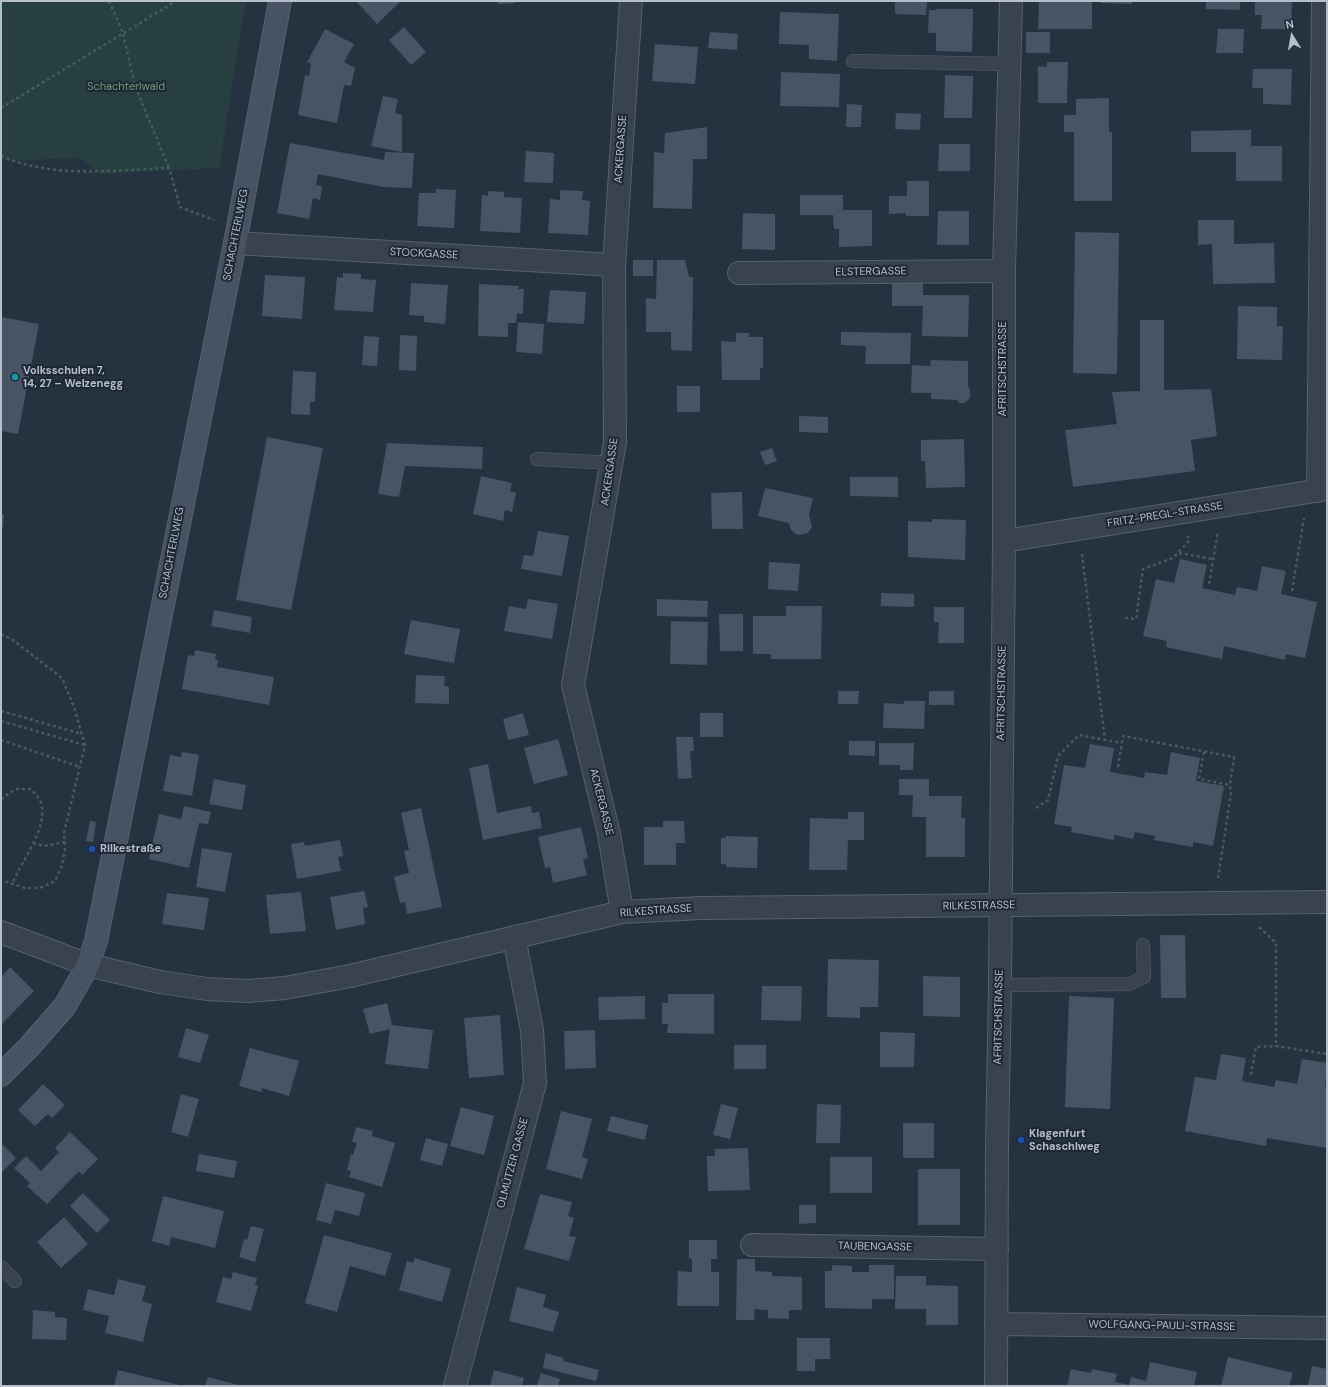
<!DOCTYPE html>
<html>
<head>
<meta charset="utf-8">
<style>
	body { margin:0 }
	#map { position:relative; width:1328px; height:1387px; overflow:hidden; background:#253240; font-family:"DM Sans",sans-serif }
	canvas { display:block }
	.frame { position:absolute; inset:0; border:2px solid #b6becb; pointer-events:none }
	.north { position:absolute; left:1272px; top:16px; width:40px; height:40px; -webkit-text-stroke:3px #1e2835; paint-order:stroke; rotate:349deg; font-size:11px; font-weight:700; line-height:16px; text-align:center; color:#b6becb }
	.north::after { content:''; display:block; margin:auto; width:14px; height:18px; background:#b6becb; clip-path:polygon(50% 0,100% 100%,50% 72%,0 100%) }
</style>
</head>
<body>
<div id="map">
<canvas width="1328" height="1387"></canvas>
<div class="frame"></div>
<div class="north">N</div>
</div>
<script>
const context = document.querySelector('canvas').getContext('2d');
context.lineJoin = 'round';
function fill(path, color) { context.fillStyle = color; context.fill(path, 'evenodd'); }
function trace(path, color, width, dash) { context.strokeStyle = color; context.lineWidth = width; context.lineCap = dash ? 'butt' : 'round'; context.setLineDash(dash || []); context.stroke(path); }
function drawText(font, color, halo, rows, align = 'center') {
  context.font = font + ' "DM Sans",sans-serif'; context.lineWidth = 4; context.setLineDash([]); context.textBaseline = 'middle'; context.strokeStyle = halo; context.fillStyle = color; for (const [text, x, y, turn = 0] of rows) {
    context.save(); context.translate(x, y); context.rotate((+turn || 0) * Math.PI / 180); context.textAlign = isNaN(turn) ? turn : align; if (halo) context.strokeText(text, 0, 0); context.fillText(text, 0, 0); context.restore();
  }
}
fill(new Path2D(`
	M1,1H246L219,168L100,174L80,158L1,161Z`), '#273f41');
fill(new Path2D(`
	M356,1H401L377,24Z
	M497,1H515V3L498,4Z
	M895,1H927L926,15L895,14Z
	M1039,1H1092V29H1038Z
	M1101,1H1132V4L1101,3Z
	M1206,1H1240V10L1206,9Z
	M1255,1H1292L1291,29H1261L1262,15H1255Z
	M936,9H973L972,52L936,51V33H928L929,10H936Z
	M780,12L839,14L837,61L809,59V45L779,44Z
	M404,27L426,52L411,65L389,40Z
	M325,29L354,44L344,62L355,68L351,86L344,85L337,123L298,115L305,75L309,76L311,64L307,62Z
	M1218,29H1244L1243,53H1216Z
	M710,32L738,34L737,50L708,48Z
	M1026,32H1050V53H1026Z
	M655,44L698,47L695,84L652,81Z
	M1047,62H1068L1067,103H1038V66L1047,67Z
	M1253,69H1292L1291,105L1263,104V88H1252Z
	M781,72L840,74L839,107L780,106Z
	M945,75L973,76L972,118H944Z
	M383,96L398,99L395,113L402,115V152L371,146Z
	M1109,98V132H1112V201H1074V132H1064V115H1076V99Z
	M847,104L862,105L861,127H846Z
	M896,113L921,114L920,130L895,129Z
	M707,127V159H693L692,209L653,208L654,152L664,153L665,133Z
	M1251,130V146H1282V181H1236V152H1191V131Z
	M290,143L384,160L385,152L414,153L412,188L383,187L318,174L316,185L322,186L320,200L313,198L309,219L277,213Z
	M939,144H970V171H938Z
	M526,151L554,153L553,183L524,182Z
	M907,181H929V216H906V213L889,214V196H907Z
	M436,189L456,190L454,228L417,226L419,193H436Z
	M560,190L583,191L582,200L590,201L588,235L548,233L550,199L560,200Z
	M488,191L504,192V197L522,198L520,233L480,231L482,195L488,196Z
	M800,195H843V210H872V246L839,247V229H834L833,215H800Z
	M938,211H969V245H937Z
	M743,213L775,214V250L742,249Z
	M1198,220H1234V244L1274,243L1275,283L1213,284L1212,244L1198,245Z
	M1075,232L1119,233L1117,374L1073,373Z
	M633,260H653V276H633Z
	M657,260H685L689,277H693L692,351L671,350V332H646V298L656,299Z
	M343,273L361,274V279L376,280L373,312L334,310L337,277L343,278Z
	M265,275L305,277L302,319L262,316Z
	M892,280L923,281V295H969L968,337L922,336L923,306H892Z
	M411,283L448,285L445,324L424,322V316L409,315Z
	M479,284L519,286L518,289H524L523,314L517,313L516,323H508V337L478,336Z
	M550,290L586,292L584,324L547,322Z
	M1238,306L1277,307V326H1283L1282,360L1237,359Z
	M1,317L39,324L18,434L1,431Z
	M1140,320H1164V390L1211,389L1217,436L1191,440L1195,471L1073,487L1065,430L1117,424L1112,392L1140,391Z
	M518,322L544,324L542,354L516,352Z
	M841,332L911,333L910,364H865L866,346L841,345Z
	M736,333H749V337H763V368H760V380H722L721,341L736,342Z
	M400,335L417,336L416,371L399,370Z
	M364,336L379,337L377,366L362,365Z
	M931,360L968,361V386L970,390V398L965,403H959L957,400L931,399V393H911L912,365L930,366Z
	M293,371L316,372L315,402H310V415L291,414Z
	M677,386H700V412H677Z
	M799,416L828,417V433L799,432Z
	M267,437L323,448L291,610L236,600Z
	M964,439L965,487L926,488L925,461H921V440Z
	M387,443L483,447L482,469L405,466L399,497L378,494Z
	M772,448L777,461L765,465L760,452Z
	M481,476L512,483L510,491L516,493L512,512L505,510L503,521L473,514Z
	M850,477H898V497L850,496Z
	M765,488L813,498L809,515L812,527L808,533L797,535L791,530L789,523L758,516Z
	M742,492L743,529H712L711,493Z
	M1,514L4,515L2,532H1Z
	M932,519L966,520L965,560L908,557V521L932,522Z
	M538,531L569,536L562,576L521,569L524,555L533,556Z
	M1180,559L1207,565L1202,588L1235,595L1237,587L1257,591L1262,566L1286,571L1281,594L1317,602L1305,658L1286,654L1285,660L1224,646L1222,659L1166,647L1167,641L1143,636L1156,579L1174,583Z
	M769,562L800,564L798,591L768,589Z
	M881,593L914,594V607L881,606Z
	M528,599L558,604L552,639L504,631L509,606L526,609Z
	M657,599L708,601L707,617L657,616Z
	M786,606H822L821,659H771V654H753V616H786Z
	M934,607H964V643H938L939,622H934Z
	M214,610L252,617L250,633L211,626Z
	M719,614H743V651H720Z
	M411,620L460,629L454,663L404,654Z
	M671,621L708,622L707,665L670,664Z
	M195,650L216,654L215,660H218L217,667L274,677L269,705L182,689L188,655L194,656Z
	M416,675L445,676L444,686L449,687V704L415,703Z
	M838,691H859L858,704H838Z
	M929,691H954V705H929Z
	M904,701H925L924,729L883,728L884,703L904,704Z
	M523,713L529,735L508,740L503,719Z
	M700,713H723V737H700Z
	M676,737H693L694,751H690L692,778L678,779Z
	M558,739L568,775L534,784L524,748Z
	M849,741H875V756L849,755Z
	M879,743H914L913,770H900V765H879Z
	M1090,744L1114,748L1110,772L1144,778L1145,772L1167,775L1171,752L1200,758L1196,781L1224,786L1213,846L1193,842V847L1154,840L1155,836L1135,832L1133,839L1114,835V840L1071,832L1072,827L1054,824L1064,765L1085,768Z
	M182,752L199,755L192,796L163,791L170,755L181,757Z
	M488,764L497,813L531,806L532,813L539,812L542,828L483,840L469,768Z
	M214,779L246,785L242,810L209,804Z
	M899,779H929V796H962L961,818H965V857H926V817H912L913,795H899Z
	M184,806L211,812L208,824L199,823L189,868L149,859L159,814L181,819Z
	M421,808L442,907L407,914L405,902L400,903L394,877L409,873L404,851L409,850L401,813Z
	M848,812H864V840H848L847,870H809L810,818L848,819Z
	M90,821L96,822L93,842L86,841Z
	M663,821H684L685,843H676V865H644V827H663Z
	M581,827L588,858L583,860L587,875L553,883L550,867L545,868L538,837Z
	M726,836L758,837L757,868L726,867V864H721V838H726Z
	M340,840L343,856L338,857L341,871L297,879L291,844L304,842L305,846Z
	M202,848L232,853L225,892L196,887Z
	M364,891L368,907L363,908L365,924L336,930L330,897Z
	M301,892L306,931L270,934L266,895Z
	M167,893L209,898L204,930L162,924Z
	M1160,935H1185L1186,998H1161Z
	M828,959L879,960L878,1007H860V1018L827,1017Z
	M10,967L34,991L1,1025V977Z
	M923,976L960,977V1017L923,1016Z
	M762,986H802L801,1021L761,1020Z
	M668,994H714V1034L667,1033L668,1024H662V1003H668Z
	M645,996V1019L599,1020L598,997Z
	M1069,996L1114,998L1110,1109L1065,1107Z
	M387,1003L392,1025L433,1030L428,1069L385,1064L390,1029L370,1034L363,1009Z
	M500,1015L504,1075L469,1078L464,1018Z
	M186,1028L209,1035L200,1063L178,1057Z
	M595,1030L596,1068L565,1069L564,1031Z
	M880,1032L915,1033L914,1067H880Z
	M734,1045H766V1069H734Z
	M250,1048L299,1061L289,1096L262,1088L261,1092L239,1086Z
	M1221,1054L1246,1058L1242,1081L1274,1087L1276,1080L1297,1084L1302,1059L1327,1063L1325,1088H1327V1148L1267,1138L1266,1146L1185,1131L1195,1077L1216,1080Z
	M43,1084L65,1105L52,1118L48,1114L35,1126L18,1110Z
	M181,1094L199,1099L188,1137L171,1132Z
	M721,1104L738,1108L730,1139L713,1135Z
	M817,1104L841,1105L840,1143H816Z
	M461,1107L494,1116L484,1155L450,1146Z
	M561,1111L592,1119L582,1157L588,1159L582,1179L546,1169Z
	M611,1116L648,1125L645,1140L607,1131Z
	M903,1123H934V1158H903Z
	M356,1127L373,1131L372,1136L395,1143L382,1187L349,1177L351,1171L347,1170L351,1154L353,1155L357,1143L352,1142Z
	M70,1132L98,1159L82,1175L79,1171L47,1204L27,1186L30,1183L14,1168L26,1156L41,1171L59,1152L55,1148Z
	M426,1138L448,1144L442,1166L420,1160Z
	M1,1143L16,1158L1,1173Z
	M748,1148L750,1190L708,1191L707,1156H715V1149Z
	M199,1154L237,1161L234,1178L196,1171Z
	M830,1157H872V1193H830Z
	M918,1169H960V1225H918Z
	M326,1183L365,1193L359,1216L335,1210L331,1224L316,1220Z
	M83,1193L110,1220L97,1233L70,1206Z
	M540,1194L572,1202L568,1216L574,1218L569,1236L576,1237L569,1261L524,1249Z
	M163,1196L224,1211L215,1248L171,1237L169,1246L152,1241Z
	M799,1205H816V1223L799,1224Z
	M64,1217L88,1244L61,1268L37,1242Z
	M251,1226L264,1229L255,1262L239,1257L244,1239L247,1240Z
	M324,1235L392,1253L385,1276L350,1266L337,1312L305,1303Z
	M689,1240H717V1259H711V1272H719V1306H677L678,1271L692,1272V1259L689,1258Z
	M415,1258L451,1269L442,1302L399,1290L407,1261L413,1263Z
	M737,1259H755V1271L772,1272V1276L802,1277V1310H789V1319L768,1318V1310L755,1309L754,1320H736Z
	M832,1265L852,1266V1272H869V1265H894V1299H872V1309L825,1308V1271H832Z
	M233,1272L257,1278L255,1285L258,1286L251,1311L216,1302L223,1277L231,1279Z
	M896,1276H926V1285L958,1286V1325H926V1309H895Z
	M118,1279L146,1286L142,1301L152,1304L143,1342L105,1333L109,1316L83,1310L88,1289L114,1295Z
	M517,1287L546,1295L543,1307L559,1312L553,1332L509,1321Z
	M33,1310L55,1312V1317L67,1318L66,1340L32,1339Z
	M797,1338H830V1359H815V1371H797Z
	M546,1353L564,1358L563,1361L599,1370L596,1381L543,1368Z
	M1228,1357L1293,1373L1289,1386H1221Z
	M1150,1362L1197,1372L1194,1386H1067L1071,1369L1091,1373L1092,1369L1117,1374L1115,1382L1129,1385L1131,1377L1146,1381Z
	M1312,1366L1327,1369V1386H1308Z
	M118,1370L179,1385L178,1386H114Z
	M494,1370L524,1378L522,1386H490Z
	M541,1373L560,1379L558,1386H537Z
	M208,1377L238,1385V1386H205Z`), '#465464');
const lane = new Path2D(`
	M853,61L1009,64
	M537,459L613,463
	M1000,985L1129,984L1144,977L1143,945
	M1,1267L15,1281`);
const street = new Path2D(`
	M235,243L614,265
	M739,273L1004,271
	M1318,491L1323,1
	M1004,541L1327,489
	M622,912L609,834L573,685L615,442L614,265L631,1
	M1,932L88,965L160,982L207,989L248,991L285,988L350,976L622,912L701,908L1327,902
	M752,1245L997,1249
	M996,1324L1327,1328
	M455,1386L535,1083L532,1030L514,937
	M996,1386L997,1147L1000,985L1004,541V271L1011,1`);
const secondary = new Path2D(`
	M1,1075L29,1047L65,1006L88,965L96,941L235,243L280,1`);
trace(lane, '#57616e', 14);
trace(street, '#57616e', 24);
trace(secondary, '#57616e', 24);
trace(new Path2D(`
	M109,1L123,33L135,86L169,168
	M1,108L176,1
	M1,156C53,179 114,170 169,168L180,207L214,220
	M1179,553L1213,559
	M1082,554L1105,740
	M1209,584L1218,531
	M1292,591L1304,518
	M1125,618L1136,619L1143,569L1173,558L1189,541L1188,536
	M1,634L13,640L62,678L74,707L85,745L64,833L65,850L62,866L55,881L40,888H25L1,880
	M1,711L82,734
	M1,721L85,745
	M1,740L80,767
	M1204,752L1199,779L1230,785
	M1118,767L1123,736L1234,757L1230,785L1231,794L1218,878
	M1,799L16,789H31C36,795 41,800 42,807C46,830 21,863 12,884
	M1036,808L1048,800L1058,756L1079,735L1121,743
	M33,843L44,846L65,842
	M1259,927L1276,943V1046L1327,1054
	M1251,1075L1256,1047L1276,1046`), '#455c5e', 2.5, [3, 3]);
trace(lane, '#394350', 13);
trace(street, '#394350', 22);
trace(secondary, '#475363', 22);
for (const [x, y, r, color] of [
	[15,377,4,"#0f9aa8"],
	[92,849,4,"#1a4fb4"],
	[1021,1140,4,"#1a4fb4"]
]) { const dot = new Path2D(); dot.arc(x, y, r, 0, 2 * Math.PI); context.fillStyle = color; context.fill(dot); trace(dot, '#1e2835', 1.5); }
drawText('11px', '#6d9c76', '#1e2835', [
	["Schachterlwald",126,87]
]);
drawText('11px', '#b6becb', '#1e2835', [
	["ACKERGASSE",621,149,-86],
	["SCHACHTERLWEG",236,235,-79],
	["STOCKGASSE",424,254,3],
	["ELSTERGASSE",871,272,-1],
	["AFRITSCHSTRASSE",1003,369,-90],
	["ACKERGASSE",610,472,-82],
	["FRITZ-PREGL-STRASSE",1165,515,-9],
	["SCHACHTERLWEG",172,553,-79],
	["AFRITSCHSTRASSE",1002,693,-89],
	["ACKERGASSE",601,802,76],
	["RILKESTRASSE",979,906,-1],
	["RILKESTRASSE",656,911,-4],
	["AFRITSCHSTRASSE",999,1017,-89],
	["OLMÜTZER GASSE",513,1163,-75],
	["TAUBENGASSE",875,1247,1],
	["WOLFGANG-PAULI-STRASSE",1162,1326,1]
]);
drawText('bold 11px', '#b6becb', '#1e2835', [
	["Volksschulen 7,",23,371],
	["14, 27 – Welzenegg",23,384],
	["Rilkestraße",100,849],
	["Klagenfurt",1029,1134],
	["Schaschlweg",1029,1147]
], 'left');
</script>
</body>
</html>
